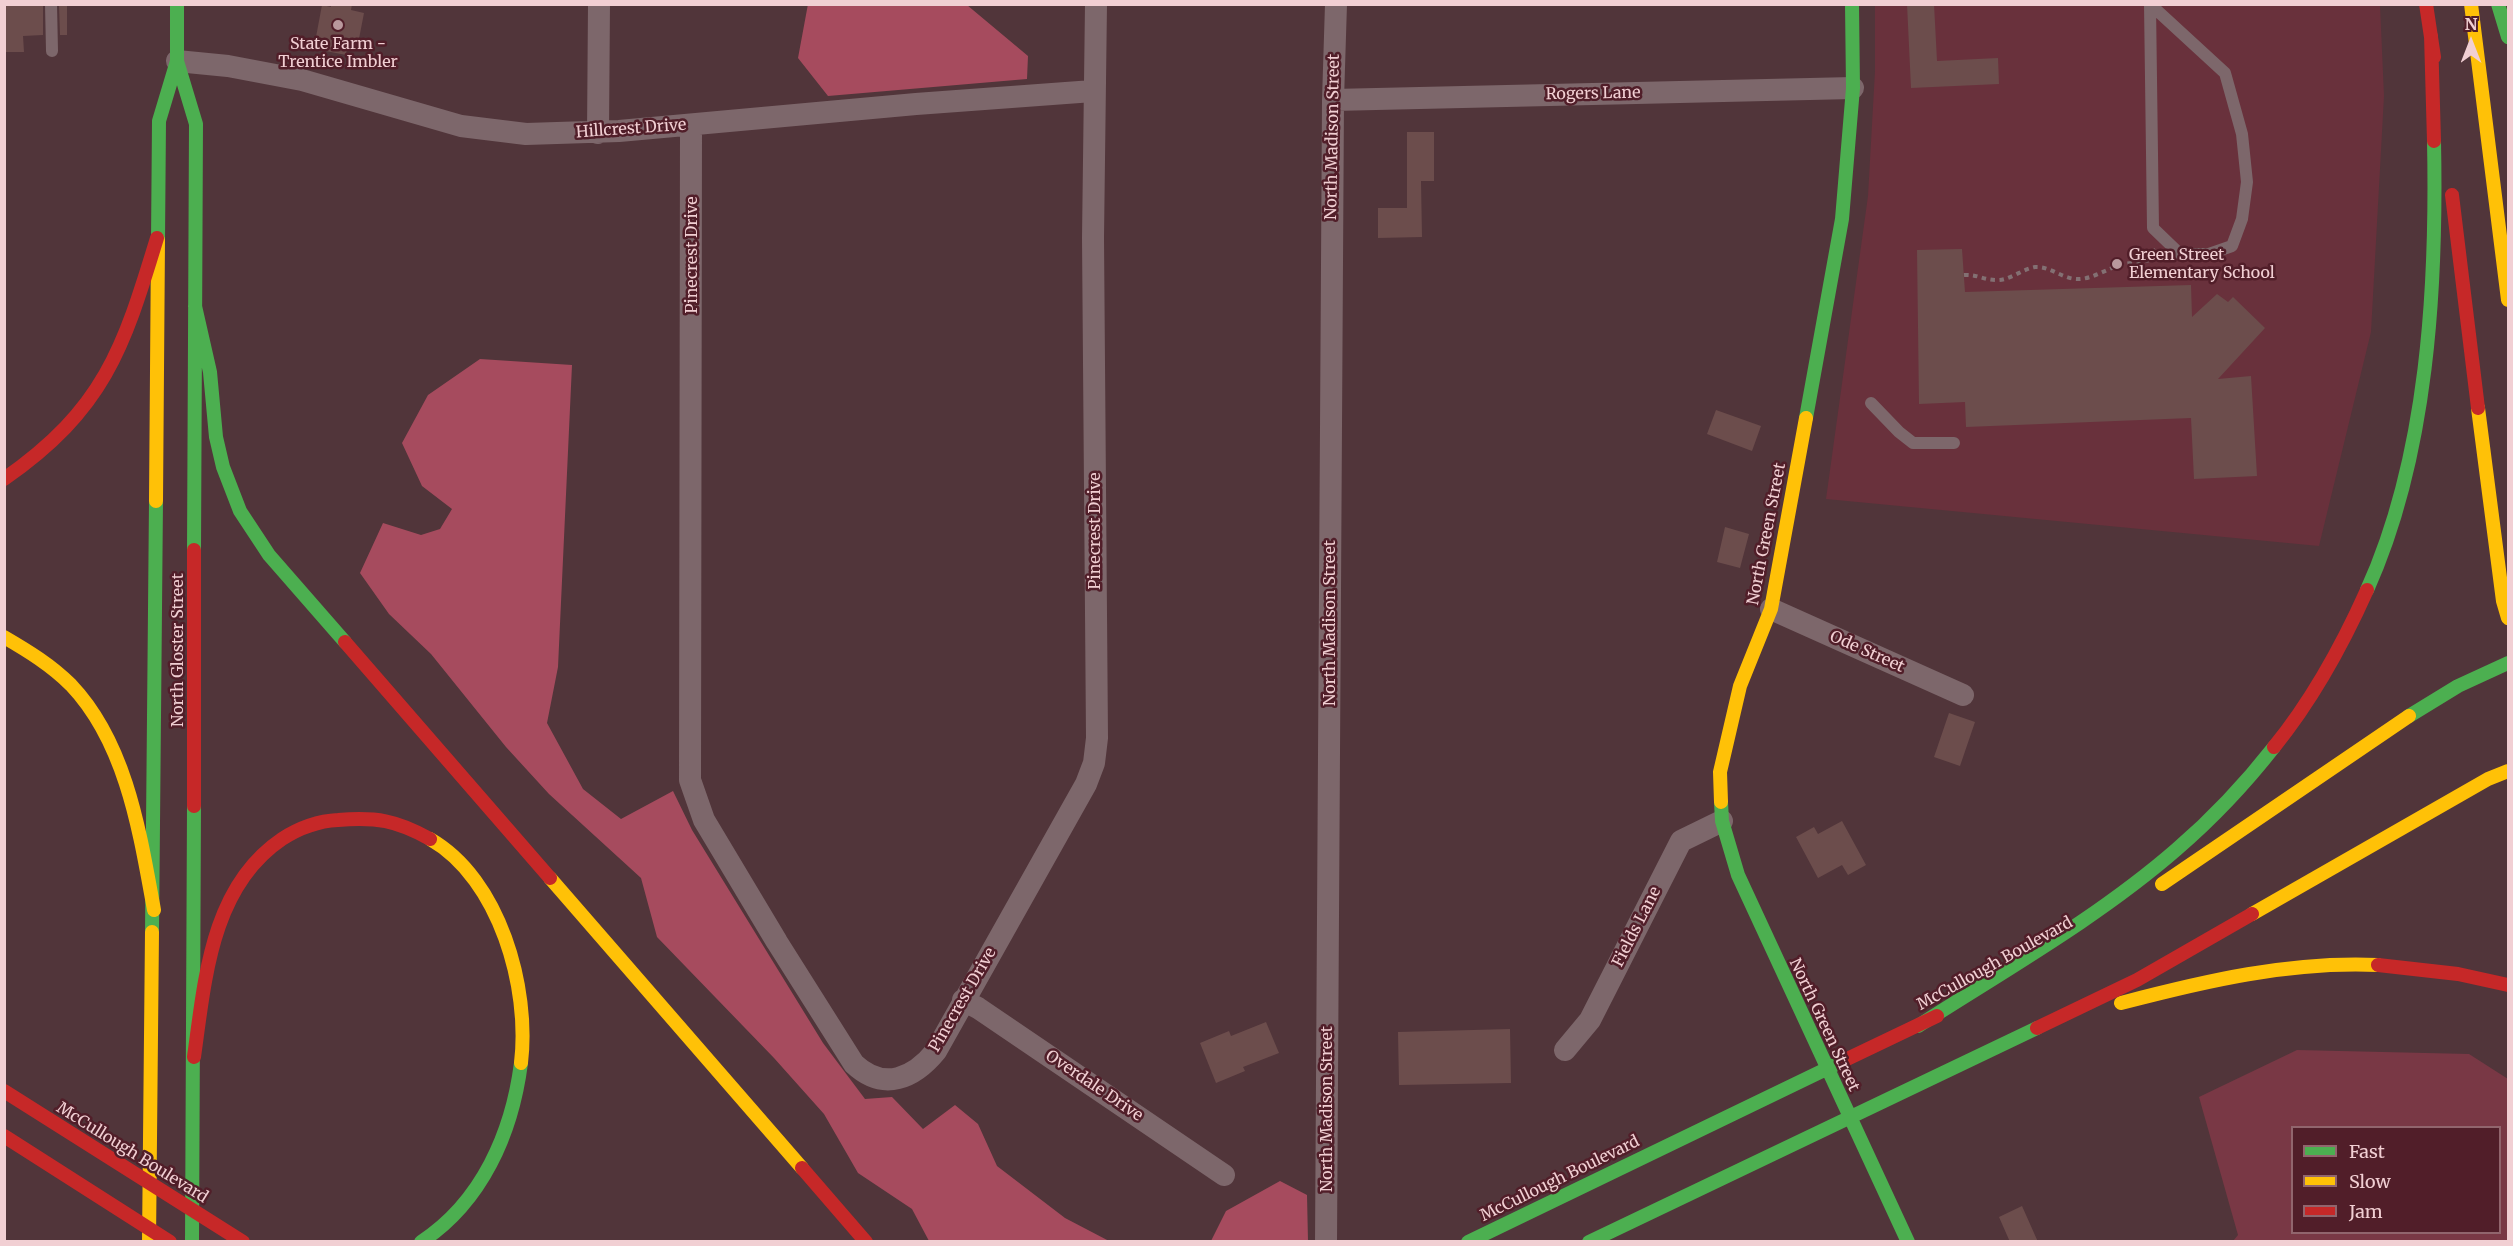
<!DOCTYPE html>
<html>
<head>
<meta charset="utf-8">
<style>
	body { margin:0 }
	#map { position:relative; width:2513px; height:1246px; overflow:hidden; background:#51353a; font-family:Merriweather,serif }
	canvas { display:block }
	.frame { position:absolute; inset:0; border:6px solid #f1cfd3; pointer-events:none }
	.legend { position:absolute; left:2291px; top:1126px; width:210px; height:108px; box-sizing:border-box; background:#511e29; border:2px solid #91656d; margin:0; padding:8px 10px; list-style:none; font-size:18px; color:#f1cfd3 }
	.legend li { display:flex; align-items:center; gap:12px; height:30px }
	.legend b { width:30px; border:2px solid #91656d }
	.north { position:absolute; left:2441px; top:12px; width:60px; height:60px; -webkit-text-stroke:4px #511e29; paint-order:stroke; rotate:0deg; font-size:16px; font-weight:700; line-height:24px; text-align:center; color:#f1cfd3 }
	.north::after { content:''; display:block; margin:auto; width:21px; height:27px; background:#f1cfd3; clip-path:polygon(50% 0,100% 100%,50% 72%,0 100%) }
</style>
</head>
<body>
<div id="map">
<canvas width="2513" height="1246"></canvas>
<div class="frame"></div>
<ul class="legend">
<li><b style="height:8px;background:#4caf50"></b>Fast</li>
<li><b style="height:8px;background:#ffc107"></b>Slow</li>
<li><b style="height:8px;background:#c62828"></b>Jam</li>
</ul>
<div class="north">N</div>
</div>
<script>
const context = document.querySelector('canvas').getContext('2d');
context.lineJoin = 'round';
function fill(path, color) { context.fillStyle = color; context.fill(path, 'evenodd'); }
function trace(path, color, width, dash) { context.strokeStyle = color; context.lineWidth = width; context.lineCap = dash ? 'butt' : 'round'; context.setLineDash(dash || []); context.stroke(path); }
function drawText(font, color, halo, rows, align = 'center') {
  context.font = font + ' Merriweather,serif'; context.lineWidth = 5; context.setLineDash([]); context.textBaseline = 'middle'; context.strokeStyle = halo; context.fillStyle = color; for (const [text, x, y, turn = 0] of rows) {
    context.save(); context.translate(x, y); context.rotate((+turn || 0) * Math.PI / 180); context.textAlign = isNaN(turn) ? turn : align; if (halo) context.strokeText(text, 0, 0); context.fillText(text, 0, 0); context.restore();
  }
}
fill(new Path2D(`
	M1875,5H2380L2384,96L2371,332L2319,546L1826,499L1868,196L1875,71Z`), '#69313c');
fill(new Path2D(`
	M2297,1050L2469,1054L2508,1079V1241H2233L2238,1235L2199,1097ZM2292,1128H2500V1232H2292Z`), '#793845');
fill(new Path2D(`
	M808,4L967,5L1028,56L1027,79L828,96L798,58Z
	M480,359L572,365L558,667L547,723L583,789L621,819L673,791L692,830L823,1043L865,1099L892,1097L923,1129L955,1105L978,1124L997,1166L1065,1218L1109,1241H929L912,1209L858,1173L824,1114L774,1058L657,937L641,878L549,794L506,747L431,654L389,614L360,573L383,523L421,535L440,529L452,509L422,486L402,443L428,395Z
	M1280,1181L1307,1195L1308,1241H1211L1226,1211Z`), '#a64b5e');
fill(new Path2D(`
	M331,4H352L351,10L364,13L358,44L348,42L346,55L326,51L328,39L316,37L322,5L331,7Z
	M1907,4H1934L1937,61L1998,58L1999,84L1911,88Z
	M4,5H43V35L23,36L24,52H4Z
	M59,5H67V35H60Z
	M1407,132H1434V181H1421L1422,237L1378,238V208H1407Z
	M1962,249L1965,292L2191,285L2192,317L2217,294L2228,302L2233,297L2265,328L2218,379L2251,376L2257,476L2194,479L2191,418L1966,427L1965,402L1919,404L1917,250Z
	M1716,410L1761,426L1752,451L1707,434Z
	M1725,527L1749,534L1740,568L1717,562Z
	M1949,713L1975,722L1960,766L1934,757Z
	M1842,821L1866,865L1848,875L1842,865L1818,878L1796,837L1814,827L1818,834Z
	M1266,1022L1279,1053L1243,1067L1245,1071L1216,1083L1200,1043L1229,1031L1231,1036Z
	M1510,1029L1511,1083L1399,1085L1398,1032Z
	M2022,1206L2038,1242H2010L1999,1217Z`), '#6c4d4c');
trace(new Path2D(`
	M1964,275C1976,274 1984,280 1996,280C2009,281 2022,269 2035,267C2050,266 2061,278 2076,279C2093,280 2108,267 2125,264C2136,262 2145,262 2156,258L2153,249`), '#837073', 4, [4.5, 4.5]);
trace(new Path2D(`
	M51,4L52,51
	M2150,4L2225,73L2242,134L2247,182L2242,219L2232,246L2209,254H2180L2153,228Z
	M1871,403L1899,432L1913,443H1954`), '#7d676b', 12);
trace(new Path2D(`
	M177,61L228,66L302,80L461,126L526,134L619,131L916,104L1093,91
	M1333,100L1853,88
	M691,125L690,780L704,820L777,942L854,1064C884,1092 914,1078 936,1051L1086,784L1094,763L1097,738L1093,238L1096,4
	M598,133L599,4
	M1771,609L1963,695
	M963,1000L978,1008L1224,1175
	M1565,1050L1590,1020L1681,841L1722,821
	M1326,1242L1333,100L1336,4`), '#7d676b', 22);
trace(new Path2D(`
	M2498,4L2508,37
	M177,61L196,124L194,550
	M158,240L159,121L177,61V4
	M195,306L210,372L216,437L223,467L240,511L269,555L345,642
	M1806,418L1842,219L1853,88L1852,4
	M2367,590C2428,455 2437,286 2434,141
	M2409,716L2458,686L2508,663
	M1721,802L1722,821L1738,875L1908,1242
	M152,932L156,501
	M1918,1026C2005,970 2099,917 2177,849C2213,818 2245,784 2274,747
	M192,1242L194,806
	M421,1242C482,1202 512,1133 521,1063
	M1468,1242L1845,1060
	M1589,1242L2037,1028`), '#4caf50', 14);
trace(new Path2D(`
	M2471,4L2508,300
	M2478,408L2503,601L2508,618
	M156,501L158,240
	M4,637C28,651 51,665 71,685C127,744 140,834 154,910
	M1721,802L1720,772L1740,686L1771,609L1806,418
	M430,839C500,879 530,988 521,1063
	M550,878L802,1168
	M2162,884L2409,716
	M2252,914L2488,779L2508,771
	M2121,1003C2205,981 2290,961 2378,965
	M149,1242L152,932`), '#ffc107', 14);
trace(new Path2D(`
	M2426,4L2434,57
	M2431,35L2434,141
	M2452,195L2478,408
	M4,479C104,409 123,350 157,238
	M345,642L550,878
	M2274,747C2313,699 2342,646 2367,590
	M194,806V550
	M2378,965L2458,974L2508,985
	M2037,1028L2137,980L2252,914
	M194,1057C205,979 211,887 282,839C299,828 318,821 338,820C376,817 396,820 430,839
	M1845,1060L1937,1016
	M4,1091L243,1242
	M4,1136L170,1242
	M802,1168L866,1242`), '#c62828', 14);
for (const [x, y, r, color] of [
	[338,25,6,"#b9999d"],
	[2117,264,6,"#b9999d"]
]) { const dot = new Path2D(); dot.arc(x, y, r, 0, 2 * Math.PI); context.fillStyle = color; context.fill(dot); trace(dot, '#511e29', 2); }
drawText('16px', '#f1cfd3', '#511e29', [
	["State Farm -",338,44],
	["Trentice Imbler",338,62],
	["Green Street",2129,255,"left"],
	["Elementary School",2129,273,"left"]
]);
drawText('16px', '#f1cfd3', '#511e29', [
	["Rogers Lane",1593,94,-1],
	["Hillcrest Drive",631,129,-4],
	["North Madison Street",1333,137,-89],
	["Pinecrest Drive",692,255,-90],
	["Pinecrest Drive",1095,531,-90],
	["North Green Street",1767,534,-79],
	["North Madison Street",1330,623,-90],
	["North Gloster Street",178,650,-90],
	["Ode Street",1867,652,24],
	["Fields Lane",1637,927,-63],
	["McCullough Boulevard",1995,964,-29],
	["Pinecrest Drive",963,1000,-60],
	["North Green Street",1824,1025,65],
	["Overdale Drive",1094,1086,34],
	["North Madison Street",1327,1109,-90],
	["McCullough Boulevard",132,1153,32],
	["McCullough Boulevard",1560,1179,-26]
]);
</script>
</body>
</html>
